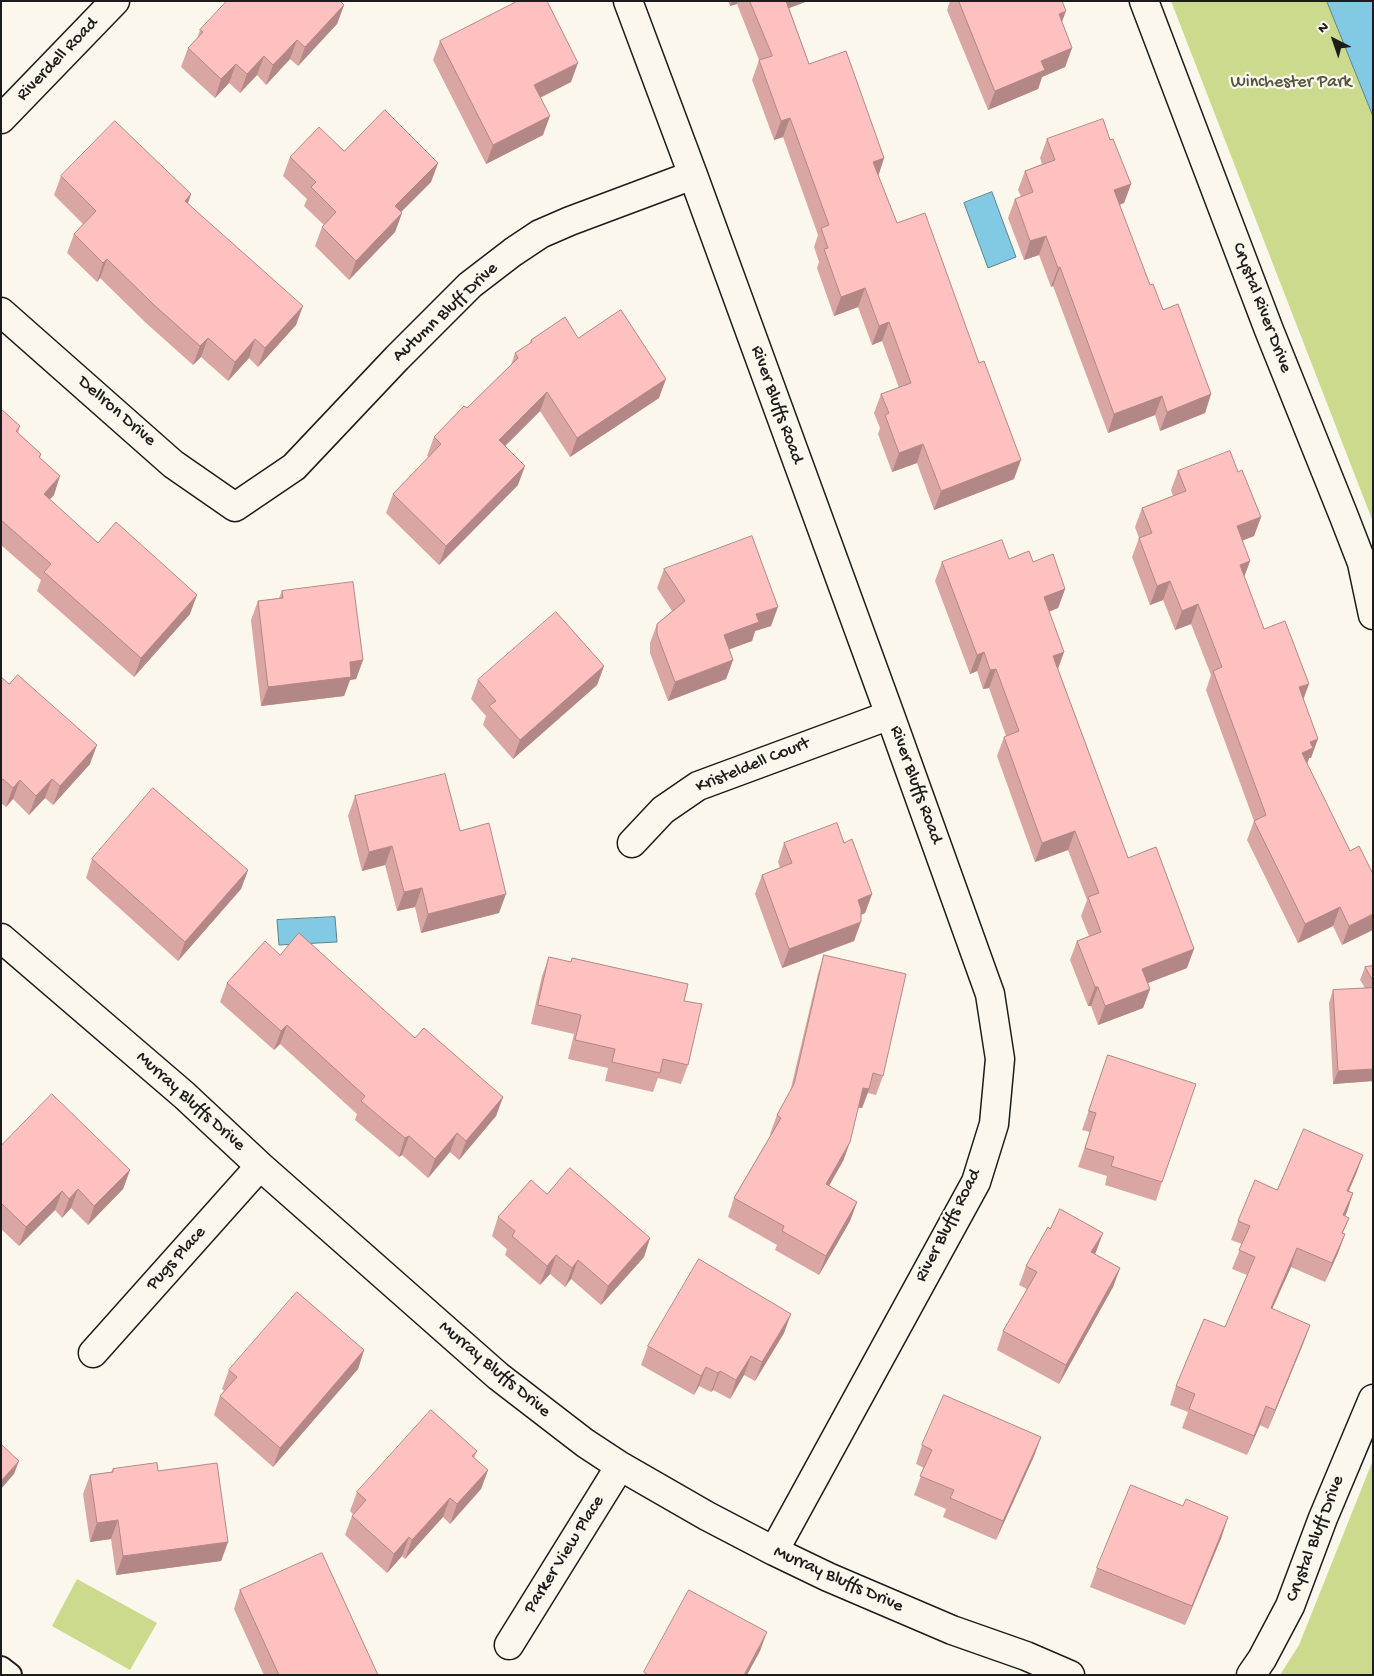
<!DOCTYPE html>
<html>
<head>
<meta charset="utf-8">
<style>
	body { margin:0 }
	#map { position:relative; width:1374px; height:1676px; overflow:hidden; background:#fbf7ec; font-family:"Gochi Hand",sans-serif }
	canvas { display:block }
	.frame { position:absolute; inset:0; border:2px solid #1c1c1c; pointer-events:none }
	.north { position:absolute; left:1309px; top:15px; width:50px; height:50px; -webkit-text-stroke:4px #fbf7ec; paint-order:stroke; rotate:319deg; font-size:14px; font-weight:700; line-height:20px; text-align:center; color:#1c1c1c }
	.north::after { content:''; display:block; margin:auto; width:18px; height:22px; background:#1c1c1c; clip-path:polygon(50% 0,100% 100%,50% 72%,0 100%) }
</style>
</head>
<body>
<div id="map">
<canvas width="1374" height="1676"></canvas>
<div class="frame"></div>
<div class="north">N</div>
</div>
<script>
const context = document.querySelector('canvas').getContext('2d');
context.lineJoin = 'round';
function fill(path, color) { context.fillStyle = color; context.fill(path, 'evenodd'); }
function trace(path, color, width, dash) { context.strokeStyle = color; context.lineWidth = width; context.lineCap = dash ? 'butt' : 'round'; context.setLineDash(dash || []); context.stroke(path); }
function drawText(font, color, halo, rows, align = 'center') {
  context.font = font + ' "Gochi Hand",sans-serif'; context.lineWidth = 4.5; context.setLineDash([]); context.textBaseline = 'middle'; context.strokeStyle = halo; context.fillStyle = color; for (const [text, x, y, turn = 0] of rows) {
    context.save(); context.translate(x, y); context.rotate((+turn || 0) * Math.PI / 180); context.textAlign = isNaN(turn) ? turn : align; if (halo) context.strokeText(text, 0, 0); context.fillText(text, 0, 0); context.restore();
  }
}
fill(new Path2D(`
	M1171,1H1370L1373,11V522Z
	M1373,1460V1675H1280L1299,1645Z
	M77,1579L157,1623L130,1670L52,1626Z`), '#ccda8e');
const water = new Path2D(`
	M1327,1H1373V116Z
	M992,192L1016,257L988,268L964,203Z
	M335,917L337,942L279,945L277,920Z`);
fill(water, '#82c9e4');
trace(water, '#598494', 1);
const service = new Path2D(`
	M1,1668L10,1675`);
const minor = new Path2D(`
	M628,1L693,175L890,715L990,994L1000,1059L994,1124L976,1182L774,1551
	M1144,1L1269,330L1343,514L1362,563L1373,615
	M1,119L115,1
	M1,312L173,464L235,507L294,467L397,358L470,285L513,252L540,234L570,221L693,175
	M632,843L663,810L698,786L890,715
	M1,938L184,1095L260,1166L498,1376L585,1443L620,1466L707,1516L774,1551L828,1577L952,1630L1026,1656L1070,1675
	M93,1353L260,1166
	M509,1645L620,1466
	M1251,1675L1262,1659L1290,1606L1323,1518L1373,1399`);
trace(service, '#1c1c1c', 26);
trace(minor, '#1c1c1c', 31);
trace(service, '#fbf7ec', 22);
trace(minor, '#fbf7ec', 28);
fill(new Path2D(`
	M728,1H808L789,8L809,64L884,158L878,175L897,223L1014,479L934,510L917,463L892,472L878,434L880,428L874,413L881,394L899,388L882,341L872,345L858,307L834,316L817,268L819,262L814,247L818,235L783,137L774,140L752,80L759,60L737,4L730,6Z
	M950,1H1062V23L1072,48L1065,67L1042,77L1038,89L988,110L947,10Z
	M344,5L337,24L298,66L290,59L266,85L257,75L240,93L229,83L215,98L181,67L188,48L197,39L200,30Z
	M440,41L571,82L540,98L543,135L486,164L433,60Z
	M1047,139L1110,140L1131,184L1124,203L1119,205L1150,285L1163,310L1211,394L1205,413L1160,431L1155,415L1108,433L1053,286L1051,287L1039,255L1024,260L1008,218L1015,199L1021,196L1018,190L1025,171L1042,164L1040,158Z
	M344,151L438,163L431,182L401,212L402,213L395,232L349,280L315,246L322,227L324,225L304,206L307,199L283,176L290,157Z
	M61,176L191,194L188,204L296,325L258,367L249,358L228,381L201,357L193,365L146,323L100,278L97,282L67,253L74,234L83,224L54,195Z
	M578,338L659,398L570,457L540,411L505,446L518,485L439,565L386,513L393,494L429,457L427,456L434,437L467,408L511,365L515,353L529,344L531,340Z
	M1,409L20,426L18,433L41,454L40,458L54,495L49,499L98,543L190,614L134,677L37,591L41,580L1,545Z
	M1178,471L1238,472L1261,517L1254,536L1242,541L1250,561L1244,577L1264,629L1303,699L1311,758H1309L1307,764L1350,851L1373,874L1342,945L1333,926L1298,943L1247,840L1254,821L1206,690L1211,675L1191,624L1175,630L1163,600L1150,605L1132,557L1139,538L1135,527L1142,508L1173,496L1171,490Z
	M942,562H1033L1065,589L1058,608L1049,612L1064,652L1058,669L1128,858L1187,968L1148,983L1150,989L1143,1008L1098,1025L1091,1006H1088L1070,960L1077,941L1089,936L1081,916L1087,900L1068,850L1035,862L997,756L1004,737L1006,736L989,688L983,689L977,671L970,674L935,581Z
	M664,569L771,626L755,631L752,641L729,649L733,660L726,679L668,701L650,653V643L657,624L672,611L657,588Z
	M282,591L363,660L356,679L350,680L344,696L261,706L251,620L258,601L279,598Z
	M604,666L597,685L513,759L483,725L486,716L471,699L478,680Z
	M1,677L90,764L53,805L45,798L29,815L13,799L6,807L1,803Z
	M355,796L460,831L499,913L421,933L415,907L397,911L385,865L362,871L348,816Z
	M784,843H844L872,894L865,913L861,915L854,941L782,968L755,894L762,875L780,868L778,862Z
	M92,859L248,870L241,889L178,961L86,878Z
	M280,955L415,1038L503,1097L496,1116L459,1160L450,1152L428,1178L402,1155L399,1157L355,1120L357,1114L280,1044L274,1050L220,1002L227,983Z
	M824,955L883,1076L876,1095L868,1093L862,1108L858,1107L850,1142L843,1161L829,1186L857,1202L850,1221L819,1275L775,1250L777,1245L728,1217L734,1198L771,1135L770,1134L777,1115L790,1092L818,974Z
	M549,957L684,1001L688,1065L681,1084L658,1078L653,1092L605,1081L608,1068L568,1059L574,1034L531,1024L542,976Z
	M1373,966V1081L1333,1084L1329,1003L1333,990L1365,988L1360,980L1365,967Z
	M1108,1055L1162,1182L1156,1201L1105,1185L1107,1176L1078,1167L1090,1132L1082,1130Z
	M1,1146L130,1170L123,1189L88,1225L71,1208L62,1218L55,1210L19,1246L1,1229Z
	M1363,1155L1356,1174L1349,1191L1353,1193L1345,1216L1349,1218L1343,1233L1345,1234L1338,1253L1325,1282L1291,1267L1272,1309L1310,1325L1303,1344L1268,1429L1260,1425L1247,1455L1182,1428L1188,1412L1170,1405L1176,1386L1225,1327L1247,1275L1232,1269L1242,1244L1231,1240L1238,1221L1277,1190Z
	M547,1194L650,1238L644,1257L601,1305L571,1279L565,1287L550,1274L540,1285L505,1255L507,1249L492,1236L498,1217Z
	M1096,1252L1095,1254L1120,1268L1113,1287L1059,1384L997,1350L1003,1331L1027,1289L1019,1285L1026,1266Z
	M784,1333L755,1381L744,1375L730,1399L713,1390L711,1392L699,1386L694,1395L641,1365L648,1346Z
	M364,1350L358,1369L273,1467L214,1415L220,1396L224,1391L222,1389L229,1370Z
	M1041,1437L1034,1456L996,1540L943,1517L946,1509L914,1495L924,1468L916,1464L922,1445Z
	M477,1451L474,1458L488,1470L481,1489L450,1524L443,1517L405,1559L402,1556L387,1573L345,1535L352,1516L353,1514L350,1511L357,1492Z
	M113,1469L158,1471L228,1542L221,1561L116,1575L111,1539L90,1542L83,1494L90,1475L111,1472Z
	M1222,1536L1185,1625L1090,1587L1097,1568Z
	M240,1590L378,1675H264L234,1609Z`), '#daa6a4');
fill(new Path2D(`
	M732,1H738L737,4L730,6Z
	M781,1H808L776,13Z
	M344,5L337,24L298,66L305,47Z
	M1066,11L1059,30V14Z
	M297,40L290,59L266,85L273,65Z
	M1072,48L1065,67L1042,77L1038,89L988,110L995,91L1041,61Z
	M264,56L257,75L240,93L247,74Z
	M578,63L571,82L527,104L534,85Z
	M236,64L229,83L215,98L221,79Z
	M550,116L543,135L486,164L493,145Z
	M790,118L783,137L774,140L781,121Z
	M884,158L878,177L873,162Z
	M438,163L431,182L388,225L395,206Z
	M1131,184L1124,203L1107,209L1114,190Z
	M191,194L184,213L185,201Z
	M402,213L395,232L349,280L356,261Z
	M1046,236L1039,255L1024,260L1030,241Z
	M107,259L100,278L97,282L103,263Z
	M1060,267L1053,286L1051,287L1058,268Z
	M865,288L858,307L834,316L841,297Z
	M303,306L296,325L258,367L265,348Z
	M889,322L882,341L872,345L879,326Z
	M208,338L201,357L193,365L200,346Z
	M255,339L249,358L228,381L235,362Z
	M666,379L659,398L570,457L577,438Z
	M547,392L540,411L492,459L499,440Z
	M1211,394L1205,413L1160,431L1167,412Z
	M1162,396L1155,415L1108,433L1114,414Z
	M923,444L917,463L892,472L899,453Z
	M1021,460L1014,479L934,510L941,491Z
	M525,466L518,485L439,565L446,546Z
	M60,476L54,495L37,513L44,494Z
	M1261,517L1254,536L1230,545L1237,526Z
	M1250,561L1243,580L1240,565Z
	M1170,581L1163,600L1150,605L1157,586Z
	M1065,589L1058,608L1037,616L1044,597Z
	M197,595L190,614L134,677L141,658Z
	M1198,604L1191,624L1175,630L1182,611Z
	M778,607L771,626L755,631L752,641L717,654L724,635L756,614Z
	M984,652L977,671L970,674L977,655Z
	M1064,652L1057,671L1053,656Z
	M363,660L356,679L350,680L344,696L261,706L268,687L350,662Z
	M733,660L726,679L668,701L675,682Z
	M604,666L597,685L513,759L520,740Z
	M996,669L989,688L983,689L990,670Z
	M1309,684L1302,703L1299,687Z
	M1318,739L1311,758H1309L1306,767L1302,753L1310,742Z
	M97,745L90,764L53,805L60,786Z
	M52,779L45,798L29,815L36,796Z
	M20,780L13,799L6,807L13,788Z
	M1075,831L1068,850L1035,862L1042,843Z
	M392,846L385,865L362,871L369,852Z
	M248,870L241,889L178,961L185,942Z
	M422,888L415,907L397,911L404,892Z
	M506,894L499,913L421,933L428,914Z
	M872,894L865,913L851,919L858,900Z
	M1340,907L1333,926L1298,943L1305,924Z
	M1373,914V930L1342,945L1349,926Z
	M861,922L854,941L782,968L789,949Z
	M1194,949L1187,968L1135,988L1142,969Z
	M1095,987H1098L1091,1006H1088Z
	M1150,989L1143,1008L1098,1025L1105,1006Z
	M287,1025L280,1044L274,1050L281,1031Z
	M1373,1069V1081L1333,1084L1338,1071Z
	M863,1088L869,1089L862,1108L856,1107Z
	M503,1097L496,1116L459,1160L466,1141Z
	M457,1133L450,1152L428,1178L435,1159Z
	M409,1136L402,1155L399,1157L405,1138Z
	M850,1142L843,1161L819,1203L826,1184Z
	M1363,1155L1356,1174L1340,1210L1347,1191Z
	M130,1170L123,1189L88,1225L94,1206Z
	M78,1189L71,1208L62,1218L69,1199Z
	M62,1191L55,1210L19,1246L26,1227Z
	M1353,1193L1347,1212L1336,1234L1343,1215Z
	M857,1202L850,1221L819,1275L826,1256Z
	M1103,1233L1096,1252L1085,1271L1091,1252Z
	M1345,1234L1338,1253L1325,1282L1332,1263Z
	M650,1238L644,1257L601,1305L608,1286Z
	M1297,1248L1291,1267L1264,1327L1271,1308Z
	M556,1255L550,1274L540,1285L547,1266Z
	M578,1260L571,1279L565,1287L572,1268Z
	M1120,1268L1113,1287L1059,1384L1066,1365Z
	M791,1314L784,1333L755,1381L762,1362Z
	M1310,1325L1303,1344L1268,1429L1275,1410Z
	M364,1350L358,1369L273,1467L280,1448Z
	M751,1356L744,1375L730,1399L736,1380Z
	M706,1367L699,1386L694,1395L701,1376Z
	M720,1371L713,1390L711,1392L718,1373Z
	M1266,1406L1260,1425L1247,1455L1254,1436Z
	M1041,1437L1034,1456L996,1540L1003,1521Z
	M19,1461L14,1474L1,1489V1481Z
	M488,1470L481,1489L450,1524L457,1504Z
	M450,1498L443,1517L405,1559L412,1540Z
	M1228,1517L1222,1536L1185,1625L1192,1606Z
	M118,1520L111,1539L90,1542L97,1523Z
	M409,1537L402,1556L387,1573L394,1554Z
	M228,1542L221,1561L116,1575L123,1556Z
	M767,1632L760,1651L747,1675H744Z`), '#b28786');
const building = new Path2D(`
	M227,1H340L344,5L305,47L297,40L273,65L264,56L247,74L236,64L221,79L188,48L203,32L200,30Z
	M518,1H547L578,63L534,85L550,116L493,145L440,41Z
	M750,1H786L809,64L846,51L884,158L873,162L897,223L925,213L979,363L984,361L1021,460L941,491L923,444L899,453L885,415L889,413L881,394L911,383L889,322L879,326L865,288L841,297L824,249L828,248L821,228L829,225L790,118L781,121L759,60L772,56Z
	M959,1H1062L1066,11L1059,14L1072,48L1041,61L1045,70L995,91Z
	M385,110L438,163L395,206L402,213L356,261L322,227L336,212L311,187L316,182L290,157L319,127L344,151Z
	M1103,119L1110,140L1113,139L1131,184L1114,190L1150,285L1153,284L1163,310L1178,304L1211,394L1167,412L1162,396L1114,414L1060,267L1058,268L1046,236L1030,241L1015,199L1033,192L1025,171L1055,160L1047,139Z
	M115,121L191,194L185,201L303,306L265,348L255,339L235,362L208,338L200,346L153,304L107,259L103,263L74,234L96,211L61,176Z
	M621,310L666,379L577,438L547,392L499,440L525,466L446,546L393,494L441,444L434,437L464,406L467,408L518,358L515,353L532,342L531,340L565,317L578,338Z
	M1,409L20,426L16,431L41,454L39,457L60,476L44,494L98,543L116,522L197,595L141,658L44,572L51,564L1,520Z
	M1230,451L1238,472L1242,470L1261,517L1237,526L1250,561L1240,565L1264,629L1285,621L1309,684L1299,687L1318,739L1310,742L1313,748L1302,753L1350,851L1359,846L1373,874V914L1349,926L1340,907L1305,924L1254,821L1266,815L1213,671L1222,667L1198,604L1182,611L1170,581L1157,586L1139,538L1152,533L1142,508L1186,491L1178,471Z
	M752,536L778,607L756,614L759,622L724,635L733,660L675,682L657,634V624L685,601L664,569Z
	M1002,540L1009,559L1029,551L1033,562L1053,554L1065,589L1044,597L1064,652L1053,656L1128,858L1156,847L1194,949L1142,969L1150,989L1105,1006L1098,987H1095L1077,941L1101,932L1088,897L1099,893L1075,831L1042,843L1004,737L1019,731L996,669L990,670L984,652L977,655L942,562Z
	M353,582L363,660L350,662L351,677L268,687L258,601L283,598L282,591Z
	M556,612L604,666L520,740L489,706L496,701L478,680Z
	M18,675L97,745L60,786L52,779L36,796L20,780L13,788L3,779L1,781V677L9,684Z
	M445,774L460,831L489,823L506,894L428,914L422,888L404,892L392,846L369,852L355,796Z
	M153,788L248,870L185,942L92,859Z
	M837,823L844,843L852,839L872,894L858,900L861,909V922L789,949L762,875L792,863L784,843Z
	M299,933L415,1038L424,1028L503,1097L466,1141L457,1133L435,1159L409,1136L405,1138L361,1101L365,1096L287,1025L281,1031L227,983L265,941L280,955Z
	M824,955L906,974L883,1076L873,1073L869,1089L863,1088L850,1142L826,1184L857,1202L826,1256L782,1231L784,1226L734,1198L781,1118L777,1115L794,1084Z
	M549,957L571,962L572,958L688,984L684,1001L702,1004L688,1065L663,1059L660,1073L612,1062L615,1049L575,1040L581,1015L538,1005Z
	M1373,966V981L1365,967Z
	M1373,988V1069L1338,1071L1333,990Z
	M1108,1055L1196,1084L1162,1182L1111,1166L1114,1157L1085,1148L1096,1113L1089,1111Z
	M52,1094L130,1170L94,1206L78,1189L69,1199L62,1191L26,1227L1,1203V1146Z
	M1304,1129L1363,1155L1347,1191L1353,1193L1343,1215L1349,1218L1342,1233L1345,1234L1332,1263L1297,1248L1271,1308L1310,1325L1275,1410L1266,1406L1254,1436L1189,1409L1195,1394L1176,1386L1204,1319L1225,1327L1255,1257L1239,1250L1250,1226L1238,1221L1255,1180L1277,1190Z
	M570,1168L650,1238L608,1286L578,1260L572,1268L556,1255L547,1266L512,1236L515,1231L498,1217L531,1180L547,1194Z
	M1060,1209L1103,1233L1091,1252L1120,1268L1066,1365L1003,1331L1037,1272L1026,1266L1048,1227L1050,1229Z
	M699,1259L791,1314L762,1362L751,1356L736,1380L720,1371L718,1373L706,1367L701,1376L648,1346Z
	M297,1292L364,1350L280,1448L220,1396L237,1377L229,1370Z
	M944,1395L1041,1437L1003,1521L950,1498L954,1490L920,1476L932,1450L922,1445Z
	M431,1410L477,1451L472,1456L488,1470L457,1504L450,1498L412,1540L409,1537L394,1554L352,1516L366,1500L357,1492Z
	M1,1444L19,1461L1,1481Z
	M157,1463L158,1471L217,1463L228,1542L123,1556L118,1520L97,1523L90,1475L113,1472V1469Z
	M1131,1485L1183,1506L1186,1499L1228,1517L1192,1606L1097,1568Z
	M322,1553L378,1675H279L240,1590Z
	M689,1590L767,1632L744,1675H648L644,1672Z`);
fill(building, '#fec1bf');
trace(building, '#b28786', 1);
drawText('18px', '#1c1c1c', '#fbf7ec', [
	["Riverdell Road",58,60,-46],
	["Crystal River Drive",1261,308,69],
	["Autumn Bluff Drive",446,313,-43],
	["River Bluffs Road",776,405,70],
	["Dellron Drive",116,412,41],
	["Kristeldell Court",753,766,-22],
	["River Bluffs Road",915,785,70],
	["Murray Bluffs Drive",190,1102,42],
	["River Bluffs Road",949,1226,-63],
	["Pugs Place",177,1259,-48],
	["Murray Bluffs Drive",494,1370,40],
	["Crystal Bluff Drive",1316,1539,-69],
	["Parker View Place",565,1555,-58],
	["Murray Bluffs Drive",838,1580,24]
]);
drawText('18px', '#51553e', '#fbf7ec', [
	["Winchester Park",1291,83]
]);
</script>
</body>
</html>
